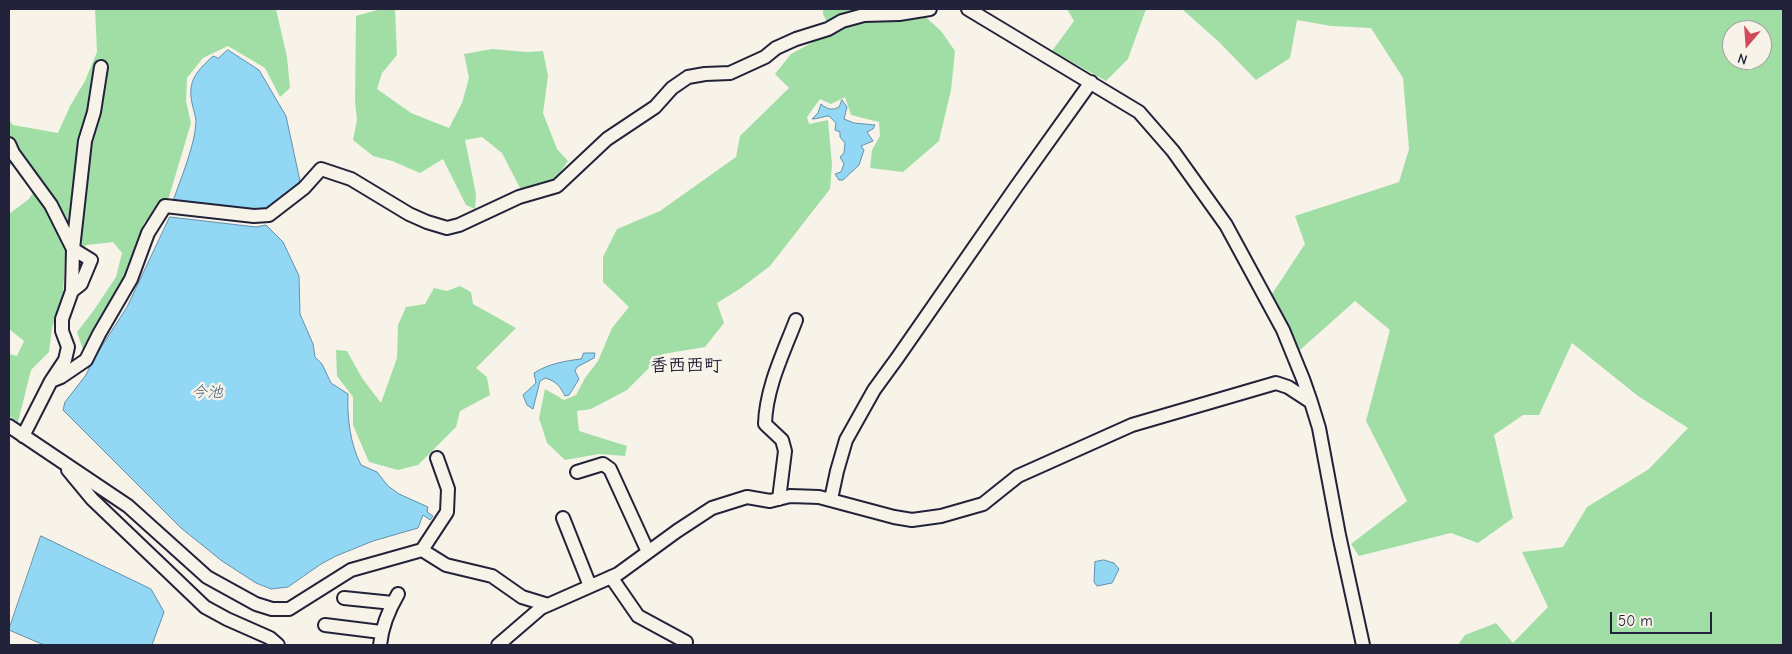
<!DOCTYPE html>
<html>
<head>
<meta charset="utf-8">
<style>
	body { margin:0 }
	#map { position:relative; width:1792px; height:654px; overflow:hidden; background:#f7f3e8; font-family:"Comic Neue",sans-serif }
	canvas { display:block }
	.frame { position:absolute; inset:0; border:10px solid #22223b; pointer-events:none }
	.north { position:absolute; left:1722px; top:20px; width:50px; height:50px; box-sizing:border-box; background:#f7f3e8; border:1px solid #a29fa3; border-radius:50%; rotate:198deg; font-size:14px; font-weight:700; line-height:20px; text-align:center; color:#22223b }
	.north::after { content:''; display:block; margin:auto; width:18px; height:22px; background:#d1495b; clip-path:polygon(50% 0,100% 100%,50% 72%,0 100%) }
	.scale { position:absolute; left:1610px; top:612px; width:102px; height:22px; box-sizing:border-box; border:2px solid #22223b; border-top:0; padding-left:6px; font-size:15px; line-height:18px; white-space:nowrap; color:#22223b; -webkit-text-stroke:4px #f7f3e8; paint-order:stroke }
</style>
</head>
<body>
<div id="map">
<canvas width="1792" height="654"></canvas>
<div class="frame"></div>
<div class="north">N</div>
<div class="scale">50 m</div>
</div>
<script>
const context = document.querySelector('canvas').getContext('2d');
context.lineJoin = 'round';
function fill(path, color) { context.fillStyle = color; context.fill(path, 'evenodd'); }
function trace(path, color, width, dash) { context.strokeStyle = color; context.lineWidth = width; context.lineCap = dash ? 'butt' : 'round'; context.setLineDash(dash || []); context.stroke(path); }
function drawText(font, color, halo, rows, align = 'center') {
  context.font = font + ' "Comic Neue","Klee One",sans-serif'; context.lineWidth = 5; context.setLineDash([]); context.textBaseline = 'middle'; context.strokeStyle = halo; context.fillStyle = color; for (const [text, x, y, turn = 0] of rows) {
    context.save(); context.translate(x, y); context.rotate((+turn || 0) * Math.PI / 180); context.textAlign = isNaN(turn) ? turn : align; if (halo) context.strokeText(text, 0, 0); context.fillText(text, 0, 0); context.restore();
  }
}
fill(new Path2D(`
	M95,9H276L287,57L290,88L280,97L265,68L228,46L203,58L187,78L186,101L191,123L169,197L144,223L123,280L83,350L77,332L94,310L116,277L122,253L113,242L87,245L65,257L63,295L52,328L49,352L31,370L18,422L9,416V354L17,356L24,341L9,329V214L29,199L41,180L25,161L9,166V120L13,125L58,133L70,106L85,81L97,52Z
	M381,9H395L397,55L382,73L377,89L411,113L449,128L462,103L469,78L464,54L492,49L527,52L543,51L548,76L543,113L557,149L568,161L555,180L521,190L502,153L482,137L465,140L476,194L475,209L466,205L443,159L420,173L392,161L373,156L353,140L357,120L355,102L356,16Z
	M823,9H917L941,31L955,51L951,90L939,141L903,172L870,168L872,150L880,136L879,122L851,115L845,97L831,104L820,99L807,117L809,124L828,120L832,165L830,189L770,266L741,288L717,303L724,323L705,347L663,354L627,390L591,409L577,411L579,431L627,446L625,456L599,454L565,460L547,443L539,418L545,389L564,400L576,395L585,378L598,361L612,328L629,307L603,282V257L617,229L660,211L736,157L740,136L789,88L775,74L791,54L832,32L823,14Z
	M1067,9H1146L1128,59L1106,81L1052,51L1074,21Z
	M1182,9H1783V645H1458L1465,635L1496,623L1513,643L1548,607L1522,552L1563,547L1587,507L1649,469L1688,428L1638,396L1572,343L1539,415H1523L1494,435L1513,518L1478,543L1451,533L1359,556L1351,544L1407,501L1366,421L1390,330L1355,301L1300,350L1272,294L1305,244L1295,216L1399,182L1409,149L1403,78L1371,28L1331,26L1297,20L1290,58L1256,80L1219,42ZM1732,30H1762V60H1732Z
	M460,286L471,292L473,304L516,328L476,368L487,377L490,395L460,411L456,427L418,465L398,470L369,462L353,425V397L337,376L336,350L347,351L362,378L381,403L397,358L398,325L406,307L425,304L434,288L447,291Z`), '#a1dea5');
const water = new Path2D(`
	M228,50L259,70L286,116L300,181L284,197L262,211L173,201C181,178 195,145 196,122C196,116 193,109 192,103C187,80 198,70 213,56L218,58Z
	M842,100L847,107L844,119L854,123L875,125L873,129L867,132L873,141L861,146L864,150L859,165L843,180H839L835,174L841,172L844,164L840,157L844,153L845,143L840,137V132L835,130L836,123L829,116C823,116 819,119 812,119L818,113L821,104C827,109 832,111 839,107Z
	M170,217L256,227L266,225L283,242L299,276L300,314L313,344L315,357L322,364L331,383L348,394C347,417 350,444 361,465L377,472L388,486L399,494L428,507L427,512L433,516L430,520L423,515L418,528L373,541L336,556L321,564L288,587L271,589L256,583L222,561L181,528L63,410L65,402L86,375L93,360L127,307Z
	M584,353H595L594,358L577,367L575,371L579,379L569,395L565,396C560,386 556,381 545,378L540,381L533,409L527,405L523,395L536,383L534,373C548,364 564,361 581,359Z
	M41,536L151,589L164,612L152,645H44L9,630Z
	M1104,560L1114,563L1119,569L1112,583L1097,586L1094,582L1095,562Z`);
fill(water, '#92d7f4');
trace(water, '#658faa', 1);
const street = new Path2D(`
	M968,9L1139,112L1173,151L1226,225L1283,330L1303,379L1311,402L1319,428L1339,535L1363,645
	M9,144L13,153L51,205L73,249L91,260L81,284L72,291
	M51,381L61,377L86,360L99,334L131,279L148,233L165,206L254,216L269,215L304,188L321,169L351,179L409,214L427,222L447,228L459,225L519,197L557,186L607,139L655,107L672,88L688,77L705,74L730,73L765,57L776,48L796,39L828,29L842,21L864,15L899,14L930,9
	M9,426L128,506L207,577L256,604L272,609H289L351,570L422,550L446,565L492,576L522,597L548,605
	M23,436L51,381L65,360L68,347L62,331V319L72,291L73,249L85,141L94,112L101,67
	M68,470L92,499L205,607L227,619L270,638L278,645
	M577,472L603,464L610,469L648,552
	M779,499L785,451L782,440L765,424C766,388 783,354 796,320
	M831,499L837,471L846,440L874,390L898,357L1016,187L1091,82
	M563,518L590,586
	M422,550L447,512L448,489L437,458
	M611,577L638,616L686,642
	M344,598L393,603
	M325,625L381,632
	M380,645C382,626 388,611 398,594
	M498,645L541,608L618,574L677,531L712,508L747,497L770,501L790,496L819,497L894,517L912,520L941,516L983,504L1018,476L1132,425L1276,383L1288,387L1311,402`);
trace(street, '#22223b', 16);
trace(street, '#f7f3e8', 12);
drawText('italic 16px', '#445872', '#f7f3e8', [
	["今池",207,392]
]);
drawText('bold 18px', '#22223b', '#f7f3e8', [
	["香西西町",686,366]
]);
</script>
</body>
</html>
